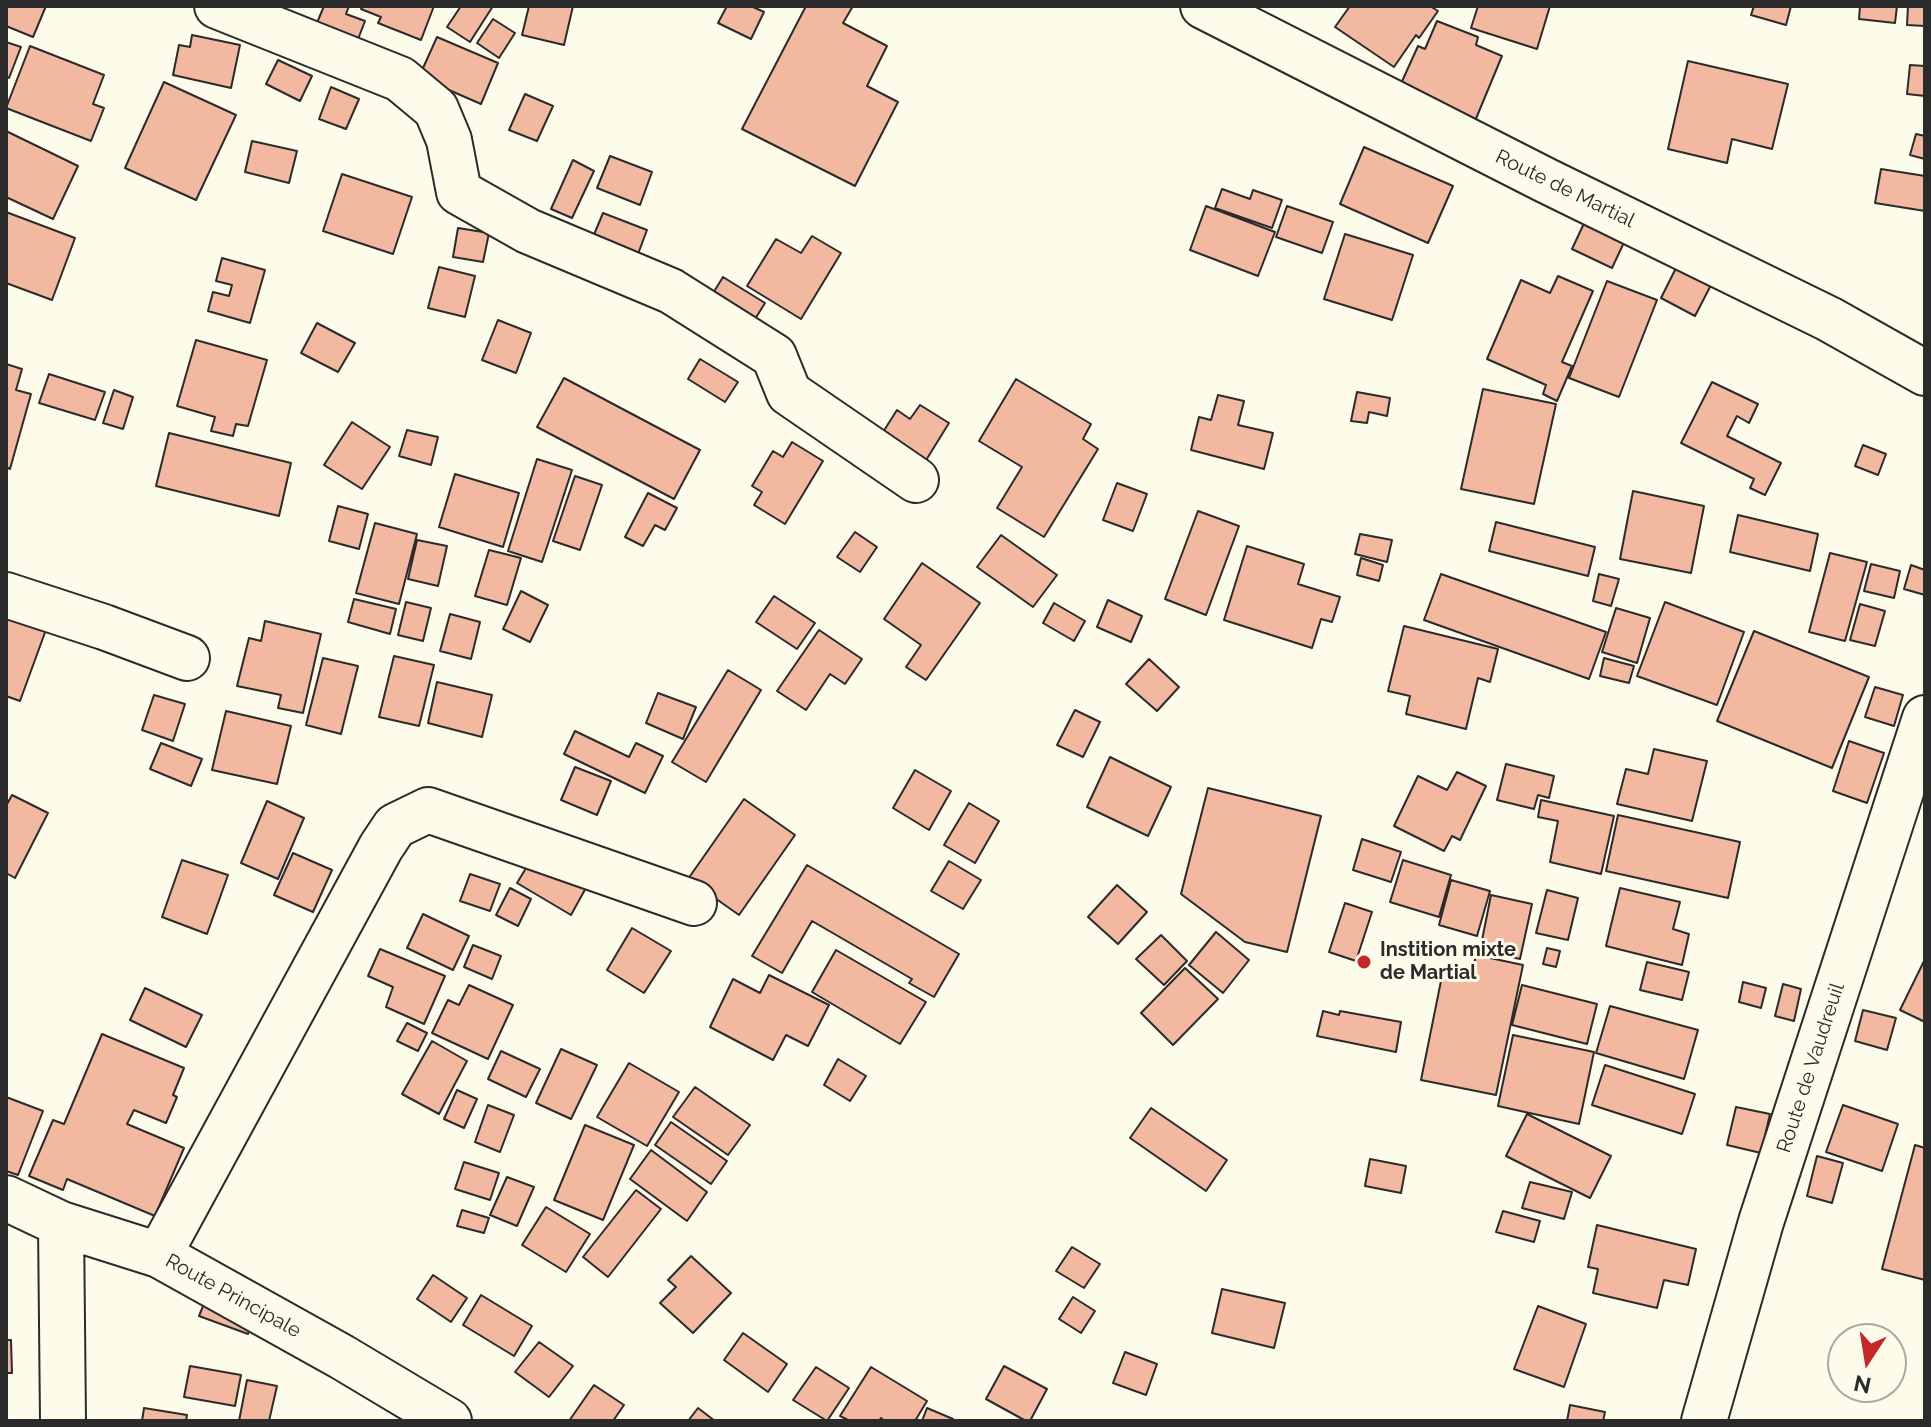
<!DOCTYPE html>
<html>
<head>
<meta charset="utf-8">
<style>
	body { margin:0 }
	#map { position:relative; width:1931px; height:1427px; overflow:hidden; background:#fdfbea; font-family:Raleway,sans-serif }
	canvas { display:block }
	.frame { position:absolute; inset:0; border:8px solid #2b2b2b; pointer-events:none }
	.north { position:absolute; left:1827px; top:1323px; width:80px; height:80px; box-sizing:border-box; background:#fdfbea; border:2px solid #a9a89e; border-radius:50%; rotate:192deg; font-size:22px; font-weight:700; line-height:32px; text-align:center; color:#2b2b2b }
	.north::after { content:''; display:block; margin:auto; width:28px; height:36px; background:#c62828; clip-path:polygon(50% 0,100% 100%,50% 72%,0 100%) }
</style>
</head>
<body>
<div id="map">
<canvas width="1931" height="1427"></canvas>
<div class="frame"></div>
<div class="north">N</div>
</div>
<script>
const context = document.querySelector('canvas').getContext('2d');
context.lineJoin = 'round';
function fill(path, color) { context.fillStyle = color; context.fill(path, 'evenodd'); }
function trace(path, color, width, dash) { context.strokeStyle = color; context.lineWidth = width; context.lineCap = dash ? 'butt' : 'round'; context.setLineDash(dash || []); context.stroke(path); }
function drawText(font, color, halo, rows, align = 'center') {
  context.font = font + ' Raleway,sans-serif'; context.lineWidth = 6; context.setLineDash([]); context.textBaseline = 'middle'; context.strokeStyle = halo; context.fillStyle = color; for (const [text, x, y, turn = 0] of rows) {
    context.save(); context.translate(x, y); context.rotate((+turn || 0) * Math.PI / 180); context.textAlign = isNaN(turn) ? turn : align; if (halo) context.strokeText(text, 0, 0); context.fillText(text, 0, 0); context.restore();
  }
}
const building = new Path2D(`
	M6,6H46L33,37L6,26Z
	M324,6H349L346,14L365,21L355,47L314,30Z
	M363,6H434L421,40L378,23L381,17L361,9Z
	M461,6H493L470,42L447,27Z
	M529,6H573L564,45L522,35Z
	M727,6H751L764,12L751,39L718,23Z
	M806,6H853L843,23L887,46L867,86L898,102L855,186L742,129Z
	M1350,6H1430L1438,11L1419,38L1416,35L1394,67L1335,27Z
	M1478,6H1550L1537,49L1471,28Z
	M1754,6H1791L1786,25L1751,15Z
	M1860,6H1897L1895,23L1859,19Z
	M1908,6H1925V26L1907,25Z
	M493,19L515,33L499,58L477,43Z
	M1437,21L1478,37L1476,45L1502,56L1475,121L1399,88L1418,46L1425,49Z
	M192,35L240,45L231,88L173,75L179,45L190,47Z
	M437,37L498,63L481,104L419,77Z
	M6,42L21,47L9,78L6,76Z
	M30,46L104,75L93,104L104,108L91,141L6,108Z
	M278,60L312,76L300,101L266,84Z
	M1688,61L1788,84L1772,149L1732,139L1727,163L1668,149Z
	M1910,65L1925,66V96L1907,94Z
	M164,82L236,115L196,200L125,168Z
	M331,87L359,99L346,129L319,119Z
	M525,94L553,106L537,141L509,130Z
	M6,131L78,166L53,219L6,197Z
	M1916,134L1925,136V159L1910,155Z
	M252,141L297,151L289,183L245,172Z
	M1364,147L1453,186L1428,243L1340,204Z
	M610,156L652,172L640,205L597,188Z
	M573,160L594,171L572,218L551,209Z
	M1881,169L1925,176V211L1875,203Z
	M342,174L412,197L393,254L323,231Z
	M1222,189L1250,199L1253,190L1282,200L1272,228L1215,208Z
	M1206,206L1275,232L1258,276L1190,250Z
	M1287,206L1333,222L1322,253L1276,237Z
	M6,212L75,238L52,300L6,283Z
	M603,213L647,230L638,254L593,237Z
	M1587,217L1627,236L1612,268L1572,249Z
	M458,228L489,233L483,262L453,257Z
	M1345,234L1413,255L1392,320L1324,299Z
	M812,236L841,253L801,319L747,286L776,239L801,253Z
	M222,258L265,270L250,323L208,311L213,292L229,296L232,285L216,281Z
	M1677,266L1711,285L1695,316L1661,298Z
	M439,267L475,276L465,317L428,308Z
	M1558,276L1593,291L1562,362L1572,366L1557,401L1543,394L1546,385L1487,359L1521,280L1550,293Z
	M723,277L765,303L752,324L710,298Z
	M1607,281L1657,300L1619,397L1569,378Z
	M498,320L531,333L516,373L482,360Z
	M317,323L355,343L338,372L301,353Z
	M196,340L267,360L248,426L236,424L233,436L211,431L215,417L177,406Z
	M700,359L738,382L725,402L688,379Z
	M6,364L22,369L16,390L31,394L10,469L6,467Z
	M49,374L105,392L95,420L39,403Z
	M564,378L700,450L674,499L537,427Z
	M1016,379L1091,424L1083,439L1098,449L1044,537L997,508L1022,467L979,441Z
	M1712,382L1758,404L1749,423L1737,416L1727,436L1781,463L1765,495L1750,488L1754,479L1681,443Z
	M1483,389L1556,404L1534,504L1461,489Z
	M114,390L133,397L123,429L103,423Z
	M1357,392L1390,398L1387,416L1369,412L1367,423L1351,421Z
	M1218,395L1244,401L1238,425L1273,433L1264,469L1191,450L1199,417L1211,420Z
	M920,405L949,423L920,470L876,443L897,410L910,419Z
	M352,422L390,447L362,489L324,465Z
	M407,430L438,437L431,465L399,456Z
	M169,433L291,463L279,516L156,486Z
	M792,442L823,461L785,524L754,505L762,492L752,486L773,451L783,457Z
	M1863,445L1886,454L1878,475L1855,466Z
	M537,459L572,470L542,562L508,551Z
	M455,474L519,493L503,547L439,527Z
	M575,476L602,485L580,550L553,541Z
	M1117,483L1147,494L1133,531L1103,520Z
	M1633,491L1704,506L1691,573L1620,559Z
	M648,493L677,508L665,530L655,525L643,546L625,537Z
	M338,506L368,514L359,549L329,541Z
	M1198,511L1239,526L1206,615L1165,599Z
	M1738,515L1818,534L1810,571L1730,552Z
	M1496,522L1595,547L1588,576L1489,551Z
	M375,523L417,534L399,604L356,593Z
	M855,532L877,547L860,572L837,557Z
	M1360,534L1392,540L1387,562L1355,554Z
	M1001,535L1057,575L1033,607L977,567Z
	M417,540L447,546L438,586L408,579Z
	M1247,546L1304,564L1298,584L1340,597L1332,622L1321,619L1312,648L1224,620Z
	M489,550L521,558L507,605L475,596Z
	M1830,553L1867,562L1845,641L1809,632Z
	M1361,558L1383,565L1379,581L1357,575Z
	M922,563L980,603L926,680L906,667L921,645L884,619Z
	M1871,564L1900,571L1894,598L1864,591Z
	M1911,565L1925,570V595L1904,589Z
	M1441,574L1606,632L1589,679L1424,620Z
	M1599,574L1619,579L1611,606L1593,601Z
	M521,591L548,605L530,642L503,629Z
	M774,596L815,623L797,649L756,622Z
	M6,599L51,616L20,701L6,696Z
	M354,599L396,609L390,634L348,622Z
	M1108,600L1142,616L1131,642L1097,627Z
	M406,602L431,608L423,641L398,635Z
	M1665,602L1744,632L1717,705L1637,676Z
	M1054,603L1085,621L1074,641L1043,623Z
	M1860,604L1885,611L1875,646L1850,640Z
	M1616,608L1650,618L1637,663L1602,652Z
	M450,614L480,622L471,659L440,651Z
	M265,621L321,634L303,713L278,708L281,695L237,686L249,638L261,641Z
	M1404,626L1498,649L1490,682L1478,678L1466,729L1406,714L1410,696L1388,691Z
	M819,630L862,659L845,684L830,674L806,710L777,691Z
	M1754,631L1869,677L1832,768L1717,721Z
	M394,656L434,665L419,726L379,717Z
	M323,658L358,666L341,734L306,725Z
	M1604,658L1634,666L1629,683L1600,676Z
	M1149,659L1179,687L1157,711L1126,684Z
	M728,670L761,690L706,782L672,762Z
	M437,682L492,695L482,737L428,723Z
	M1875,687L1903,695L1894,726L1865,717Z
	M658,693L696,707L683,739L646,723Z
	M154,695L185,704L173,741L142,730Z
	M1075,710L1100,722L1083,757L1057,745Z
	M226,711L291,726L277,784L212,770Z
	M575,731L629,757L636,743L663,756L645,793L564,754Z
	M1849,741L1884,753L1867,803L1833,791Z
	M161,743L202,759L191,786L150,769Z
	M1654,749L1707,761L1692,821L1617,804L1626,769L1648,774Z
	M1110,757L1171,787L1148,836L1087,807Z
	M1506,764L1554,776L1549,798L1538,795L1534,809L1497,800Z
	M575,767L611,781L597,815L561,800Z
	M915,770L951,791L929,830L893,808Z
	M1457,772L1486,786L1460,840L1452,836L1444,851L1394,826L1418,776L1447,790Z
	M1208,788L1321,816L1287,952L1245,942L1181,894Z
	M12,795L48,813L15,878L6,873V806Z
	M744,799L795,835L739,915L688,879Z
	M1541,800L1614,816L1601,874L1550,862L1558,821L1538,817Z
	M267,801L304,818L278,879L241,863Z
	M969,803L999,821L975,863L944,845Z
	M1618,815L1740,842L1728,898L1606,871Z
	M1362,839L1401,852L1391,882L1353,870Z
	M293,853L332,870L313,912L274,895Z
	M534,855L587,886L571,915L517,883Z
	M182,860L228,875L207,934L162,917Z
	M1403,860L1451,875L1439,917L1390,902Z
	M949,861L981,880L963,909L931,891Z
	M807,865L959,954L934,997L909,983L912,979L812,921L782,973L752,956Z
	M470,874L500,884L490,911L460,901Z
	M1451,880L1490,891L1477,936L1439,925Z
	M1117,885L1147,912L1118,944L1088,917Z
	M510,888L531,899L518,926L496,915Z
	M1620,888L1680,902L1673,929L1689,934L1682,965L1606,946Z
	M1547,890L1578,898L1568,940L1536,933Z
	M1491,895L1532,904L1520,959L1480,950Z
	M1345,903L1372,912L1356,961L1329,952Z
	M423,914L469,936L453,970L407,948Z
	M632,928L671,951L644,993L607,970Z
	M1216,932L1249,960L1223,993L1189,965Z
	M1161,935L1187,961L1164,985L1136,959Z
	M473,945L501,956L492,979L464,967Z
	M1547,948L1560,951L1556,967L1543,964Z
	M380,949L445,976L424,1024L386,1007L393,987L368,976Z
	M836,950L926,1002L900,1044L812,992Z
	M1476,955L1523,965L1496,1095L1421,1080L1443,971L1471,977Z
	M1925,959V1022L1900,1010Z
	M1647,962L1689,972L1682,1000L1640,990Z
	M1185,968L1218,999L1173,1045L1141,1013Z
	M769,975L829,1005L808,1046L786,1035L773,1060L710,1027L733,979L760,993Z
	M1743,982L1766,988L1761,1008L1739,1002Z
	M1783,984L1801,989L1794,1021L1775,1016Z
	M469,985L513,1005L488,1059L432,1033L448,1000L459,1005Z
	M1522,985L1597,1004L1587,1044L1512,1025Z
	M145,988L202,1015L186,1047L130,1020Z
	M1610,1006L1698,1030L1684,1079L1596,1053Z
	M1863,1010L1896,1018L1887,1050L1855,1041Z
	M1323,1011L1339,1015L1340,1011L1401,1022L1396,1052L1317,1036Z
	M407,1023L427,1033L418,1051L397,1041Z
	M102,1034L184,1068L173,1095L177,1097L166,1123L134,1110L127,1124L184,1148L155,1216L67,1179L63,1190L29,1176L53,1120L64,1124Z
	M1513,1035L1594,1052L1579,1124L1498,1106Z
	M432,1041L467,1061L439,1114L402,1094Z
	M561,1049L597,1065L571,1119L536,1103Z
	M501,1051L540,1069L526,1097L488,1079Z
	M838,1059L866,1076L850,1101L824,1085Z
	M629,1063L679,1092L647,1146L597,1117Z
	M1605,1065L1695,1094L1682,1134L1592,1105Z
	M695,1087L750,1125L728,1155L673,1117Z
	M457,1090L477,1099L464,1128L444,1119Z
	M6,1097L43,1111L18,1175L6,1171Z
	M488,1105L514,1115L500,1152L475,1142Z
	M1843,1105L1898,1124L1882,1171L1826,1152Z
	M1736,1107L1770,1114L1761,1153L1727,1145Z
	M1151,1108L1227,1160L1206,1191L1130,1138Z
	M1527,1114L1611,1156L1590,1198L1506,1156Z
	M671,1122L727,1161L711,1184L655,1145Z
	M585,1125L634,1145L603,1220L554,1200Z
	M1915,1145L1925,1148V1280L1882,1269Z
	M651,1150L707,1192L687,1221L630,1179Z
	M1817,1156L1843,1163L1832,1203L1807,1196Z
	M1370,1159L1406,1166L1401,1193L1365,1186Z
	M464,1162L499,1173L490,1200L455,1189Z
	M507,1177L534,1187L517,1226L490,1215Z
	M1530,1182L1572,1192L1564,1219L1522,1208Z
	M636,1190L661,1209L608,1277L583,1257Z
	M546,1207L590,1234L566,1272L522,1245Z
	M462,1210L489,1218L484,1233L457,1226Z
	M1503,1211L1540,1221L1534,1242L1496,1232Z
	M1597,1225L1696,1249L1688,1285L1664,1280L1657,1308L1593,1293L1598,1269L1588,1267Z
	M1072,1247L1100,1264L1084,1288L1056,1271Z
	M691,1256L731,1293L693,1333L660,1303L676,1287L668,1280Z
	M433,1275L467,1298L451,1322L417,1299Z
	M1222,1289L1285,1303L1274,1348L1212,1333Z
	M208,1294L256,1312L248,1334L199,1316Z
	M481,1295L532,1326L514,1356L463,1325Z
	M1073,1297L1095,1311L1081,1333L1059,1319Z
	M1538,1306L1586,1324L1564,1387L1514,1369Z
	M743,1333L787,1364L768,1392L724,1360Z
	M6,1340H11L12,1373H6Z
	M539,1342L573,1366L549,1397L515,1372Z
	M1125,1352L1157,1364L1146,1395L1113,1383Z
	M190,1366L241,1375L235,1406L184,1397Z
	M1004,1366L1047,1389L1030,1421H1026L986,1399Z
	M816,1367L849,1388L827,1421L793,1400Z
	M871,1367L927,1401L915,1421H885L881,1418L879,1421H850L840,1416Z
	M247,1380L277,1386L269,1421H239Z
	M594,1385L624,1405L613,1421H569Z
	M1570,1405L1605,1412L1603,1421H1567Z
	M144,1408L187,1415L186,1421H142Z
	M698,1408L715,1421H688Z
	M927,1408L953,1419L952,1421H922Z`);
fill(building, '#f2b8a0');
trace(building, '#2b2b2b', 2);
const street = new Path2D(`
	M217,6L400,79L436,109L449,140L459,192L528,231L671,291L774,356L789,393L916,480
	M6,595L104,627L187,658
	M6,1198L61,1224L159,1255L342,1357L449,1421
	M61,1224L63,1421
	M159,1255L381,847L395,826L428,810L694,903
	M1704,1421L1761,1222L1925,718`);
const secondary = new Path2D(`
	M1203,6L1547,181L1829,319L1925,373`);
trace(street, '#2b2b2b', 48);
trace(secondary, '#2b2b2b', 48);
trace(street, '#fdfbea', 44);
trace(secondary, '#fdfbea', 44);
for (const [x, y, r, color] of [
	[1364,962,8,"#c62828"]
]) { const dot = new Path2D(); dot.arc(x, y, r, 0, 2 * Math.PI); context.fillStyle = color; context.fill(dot); trace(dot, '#fdfbea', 3); }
drawText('20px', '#2b2b2b', '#fdfbea', [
	["Route de Martial",1565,189,26],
	["Route de Vaudreuil",1811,1068,-72],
	["Route Principale",233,1296,29]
]);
drawText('bold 20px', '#2b2b2b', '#fdfbea', [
	["Instition mixte",1380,950],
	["de Martial",1380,973]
], 'left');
</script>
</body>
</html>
